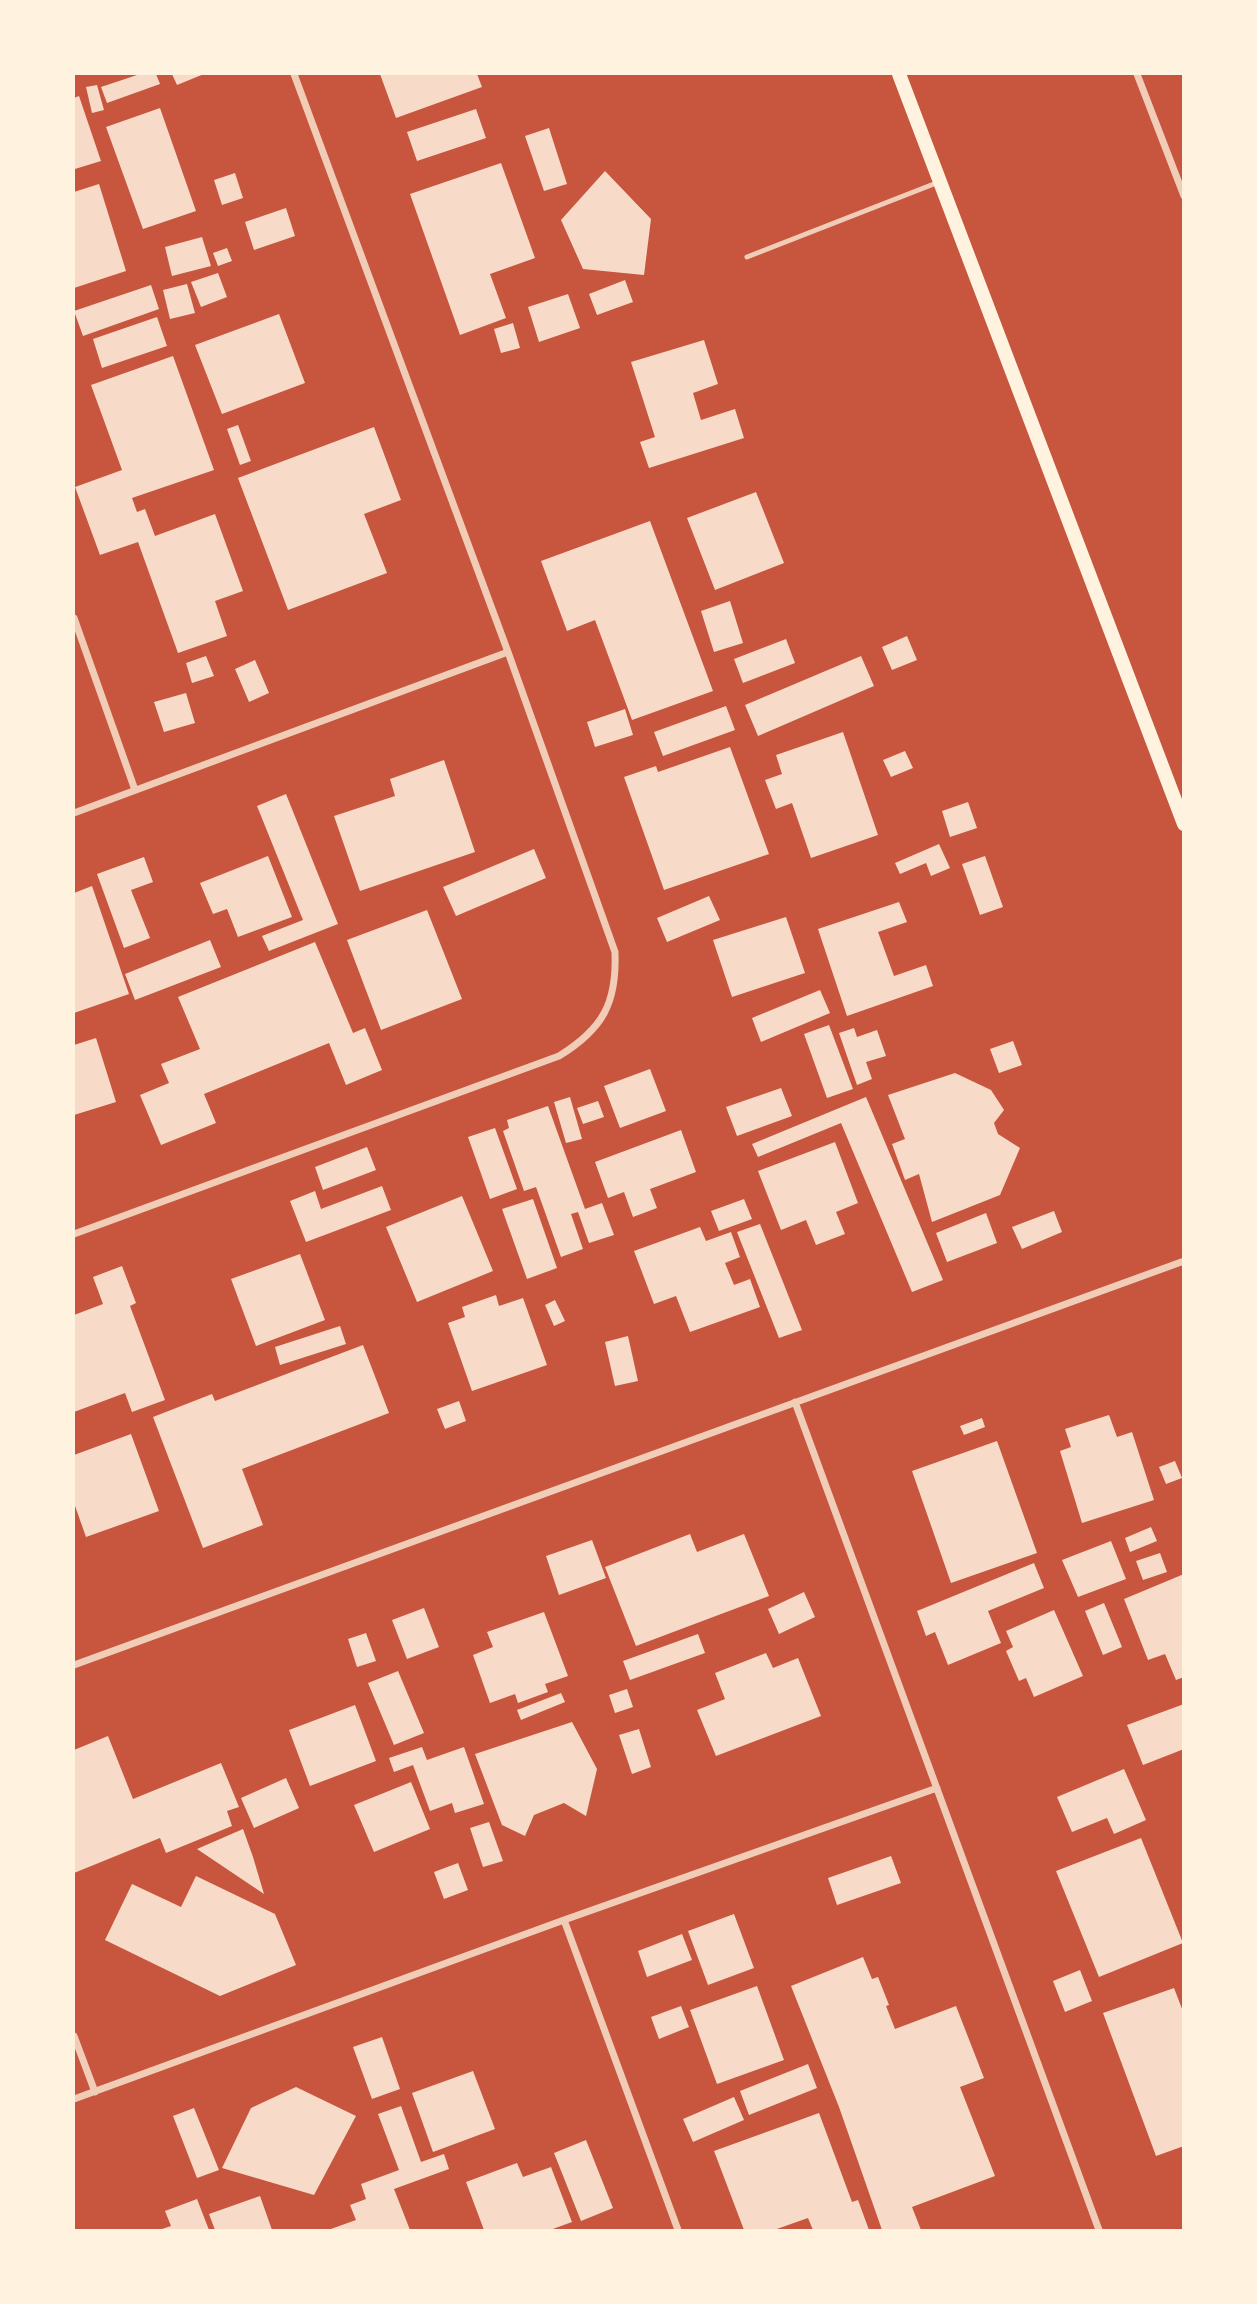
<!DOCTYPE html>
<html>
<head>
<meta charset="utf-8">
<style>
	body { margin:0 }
	#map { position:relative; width:1257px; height:2304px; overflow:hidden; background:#c8553d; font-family:"Fira Sans Condensed",sans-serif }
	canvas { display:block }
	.frame { position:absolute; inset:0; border:75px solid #fff3e0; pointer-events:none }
</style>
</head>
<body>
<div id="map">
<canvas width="1257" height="2304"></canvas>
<div class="frame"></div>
</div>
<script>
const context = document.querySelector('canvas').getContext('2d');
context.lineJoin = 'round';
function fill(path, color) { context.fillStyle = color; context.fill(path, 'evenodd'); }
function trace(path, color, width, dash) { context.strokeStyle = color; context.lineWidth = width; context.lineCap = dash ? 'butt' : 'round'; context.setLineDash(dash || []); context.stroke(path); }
fill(new Path2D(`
	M140,74H156L160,84L107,103L101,87Z
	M172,74H204L177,85Z
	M380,74H477L482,87L396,118Z
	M97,85L104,110L92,113L86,87Z
	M79,96L101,161L75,169L74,164V98Z
	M160,108L196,211L143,229L106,127Z
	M476,109L486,138L417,161L407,132Z
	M549,128L567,184L544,191L525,136Z
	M501,163L535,258L490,274L506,318L460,335L410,194Z
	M605,171L651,219L644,275L583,269L561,220Z
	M235,173L243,198L222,205L214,180Z
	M99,184L126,271L74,288V192Z
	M286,208L295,236L254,250L245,222Z
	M202,237L211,266L172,276L165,247Z
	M227,248L232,261L218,266L213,253Z
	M218,273L227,297L201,307L191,282Z
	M625,280L633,302L597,315L589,294Z
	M187,284L195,313L170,319L163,290Z
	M151,285L159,309L83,336L74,311Z
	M568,294L580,328L539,342L528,307Z
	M279,314L305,383L222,414L195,345Z
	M157,317L167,346L102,368L93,339Z
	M513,323L520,348L501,353L494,329Z
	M704,340L718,384L693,393L701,420L735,409L744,438L649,468L640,442L655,437L631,362Z
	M173,356L214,470L132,498L137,512L145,509L155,536L215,514L243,591L215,601L227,636L178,653L138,542L100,555L75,487L122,470L91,385Z
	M238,425L251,461L240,465L227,429Z
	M374,427L401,500L364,514L387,573L288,610L238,478Z
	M756,492L784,563L715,590L687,518Z
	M650,521L713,691L632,720L595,620L567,631L541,561Z
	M730,601L743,643L714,652L701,611Z
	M907,636L917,660L892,670L882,647Z
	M786,639L795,663L743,683L734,659Z
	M206,656L214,676L192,683L186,663Z
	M861,656L874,686L758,736L745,705Z
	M255,660L269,693L249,702L235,669Z
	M186,693L195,723L164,732L154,702Z
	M726,706L735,730L663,756L654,732Z
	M625,709L633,735L595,747L587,722Z
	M843,732L878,835L811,858L792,803L776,809L765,780L782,774L776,755Z
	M730,747L769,854L664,890L624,777L656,766L658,772Z
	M905,751L913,768L891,777L883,760Z
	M444,760L475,852L360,891L334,816L395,796L390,779Z
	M286,794L338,924L269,951L262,936L303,920L257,806Z
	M968,802L977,828L950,837L942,811Z
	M939,844L950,868L931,876L926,863L900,874L895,863Z
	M534,849L546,878L456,916L443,887Z
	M268,856L292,917L238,937L227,909L213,914L200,883Z
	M985,856L1003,907L980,915L962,864Z
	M144,857L153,882L131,890L150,938L124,948L97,874Z
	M92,886L129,994L74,1013V893Z
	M709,896L720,920L667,942L657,918Z
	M899,902L907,922L878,932L894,976L926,965L933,986L847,1016L818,929Z
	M427,910L462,999L381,1030L347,940Z
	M786,917L805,973L732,997L713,940Z
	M210,940L221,967L135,1000L125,974Z
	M315,942L353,1033L365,1028L382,1070L346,1085L329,1043L204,1094L216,1123L161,1145L140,1095L169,1083L161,1064L200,1049L178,997Z
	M820,990L830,1013L761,1042L752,1018Z
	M829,1025L853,1089L827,1098L804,1034Z
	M854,1028L857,1037L877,1030L886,1056L866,1062L872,1079L857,1085L839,1033Z
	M96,1038L116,1102L74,1115V1045Z
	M1013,1041L1022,1065L999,1073L990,1049Z
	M650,1069L666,1111L620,1128L604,1086Z
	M955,1073L991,1090L1004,1110L994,1123L998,1134L1020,1148L1000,1195L932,1222L919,1174L905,1180L892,1144L905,1139L888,1095Z
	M781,1088L792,1116L737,1136L726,1107Z
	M570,1097L582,1139L566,1143L554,1102Z
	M866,1097L943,1280L912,1292L841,1123L758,1157L752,1144Z
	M598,1101L604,1117L583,1124L577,1108Z
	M548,1106L585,1209L602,1203L614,1235L589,1243L578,1212L571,1214L583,1249L561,1257L536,1187L524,1191L503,1131L509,1128L507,1120Z
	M495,1128L517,1189L490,1199L468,1137Z
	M681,1130L696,1172L650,1189L657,1208L633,1217L624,1192L608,1198L595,1162Z
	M835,1142L858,1203L836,1212L845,1234L816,1245L806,1220L781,1230L758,1171Z
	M367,1147L376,1170L323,1190L315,1167Z
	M382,1186L391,1210L306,1242L290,1201L315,1191L321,1209Z
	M462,1196L493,1271L417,1302L386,1227Z
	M533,1199L557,1268L527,1279L502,1209Z
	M744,1199L752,1219L719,1231L711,1211Z
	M1054,1211L1062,1232L1022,1249L1012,1227Z
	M986,1213L997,1243L947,1262L936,1233Z
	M760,1224L802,1330L779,1338L737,1232Z
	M700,1227L706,1241L731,1232L740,1257L725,1263L734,1285L750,1279L760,1307L690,1332L676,1296L654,1304L634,1251Z
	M300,1254L325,1320L256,1346L231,1279Z
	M122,1266L136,1303L130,1306L165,1400L132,1412L125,1393L74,1412V1315L103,1304L93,1277Z
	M496,1295L499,1306L523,1298L547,1365L472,1391L448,1323L465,1317L462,1307Z
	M555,1300L565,1321L554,1326L545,1305Z
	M340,1326L346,1344L280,1365L275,1347Z
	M628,1336L638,1381L615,1386L605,1342Z
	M363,1345L389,1413L242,1469L263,1525L203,1548L153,1417L212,1394L215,1401Z
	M459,1401L466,1421L445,1429L437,1409Z
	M1109,1415L1117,1437L1132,1432L1154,1500L1082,1523L1060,1451L1071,1447L1065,1429Z
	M982,1418L985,1427L964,1435L960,1426Z
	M131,1434L159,1511L86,1537L74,1503V1455Z
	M997,1441L1037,1553L951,1583L912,1471Z
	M1175,1461L1182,1478L1166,1484L1159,1467Z
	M1151,1527L1157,1541L1130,1552L1125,1538Z
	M690,1534L697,1552L744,1534L769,1596L636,1646L605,1567Z
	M592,1540L606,1578L559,1595L546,1556Z
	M1111,1541L1126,1579L1078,1597L1062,1560Z
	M1160,1553L1167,1572L1143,1580L1136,1561Z
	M1034,1563L1044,1588L988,1611L1001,1643L948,1665L935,1632L926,1636L917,1611Z
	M1184,1574V1677L1176,1680L1165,1654L1148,1660L1124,1599Z
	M804,1592L815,1617L779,1634L768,1609Z
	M1104,1603L1122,1647L1103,1655L1085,1611Z
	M424,1608L439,1647L407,1659L392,1620Z
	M1054,1610L1083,1676L1034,1697L1026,1678L1019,1681L1006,1651L1013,1647L1006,1631Z
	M544,1612L568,1676L545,1684L548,1692L518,1703L515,1694L490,1703L473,1655L493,1647L487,1632Z
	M366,1633L376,1661L357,1667L348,1639Z
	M698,1634L705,1653L630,1680L623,1661Z
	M766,1653L773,1668L798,1658L821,1716L716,1756L697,1710L725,1699L715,1673Z
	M398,1671L424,1733L394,1745L368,1683Z
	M627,1689L633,1707L615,1713L609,1695Z
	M561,1693L565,1702L521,1720L517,1710Z
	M1184,1704V1749L1143,1765L1127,1725Z
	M355,1705L376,1761L310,1786L289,1730Z
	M572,1722L597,1769L586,1816L564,1803L534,1815L525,1836L502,1825L475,1754Z
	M639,1729L651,1767L632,1774L619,1735Z
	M108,1736L133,1799L221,1763L239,1807L227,1811L232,1826L166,1853L160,1838L74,1873V1750Z
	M422,1747L427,1760L464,1747L484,1804L455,1813L452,1803L430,1811L413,1765L394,1772L389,1758Z
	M1124,1769L1146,1820L1114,1834L1107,1818L1072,1832L1057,1797Z
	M286,1778L299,1808L254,1828L241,1798Z
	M411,1782L430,1829L374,1852L354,1805Z
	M489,1822L503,1861L483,1867L470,1828Z
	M243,1829L253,1857L264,1894L197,1849Z
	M1141,1838L1183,1943L1099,1977L1056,1871Z
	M891,1856L901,1883L837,1905L828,1878Z
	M458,1863L468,1890L444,1899L434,1872Z
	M196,1876L275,1914L296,1965L220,1996L105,1940L132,1884L181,1907Z
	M734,1914L754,1968L708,1985L688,1931Z
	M682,1934L692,1960L647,1977L638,1951Z
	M863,1957L872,1979L878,1977L889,2005L886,2006L895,2029L956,2006L984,2078L960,2087L995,2176L912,2207L921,2230H882L839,2107L791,1986Z
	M1080,1970L1092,2001L1065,2012L1053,1981Z
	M757,1986L784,2060L717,2084L690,2010Z
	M1174,1988L1184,2014V2146L1156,2156L1103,2013Z
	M681,2006L689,2027L659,2039L651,2017Z
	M382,2037L400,2089L372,2099L353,2047Z
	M808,2064L817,2088L749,2115L740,2091Z
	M473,2071L495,2129L433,2152L412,2093Z
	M296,2087L356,2116L314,2195L222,2168L251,2108Z
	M734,2097L744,2120L693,2142L683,2119Z
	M401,2106L421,2162L444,2154L449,2169L394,2189L410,2230H328L356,2220L350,2205L366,2199L361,2184L399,2170L378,2114Z
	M194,2108L219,2170L197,2178L173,2116Z
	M819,2113L852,2202L858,2200L869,2230H813L808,2218L774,2230H744L714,2151Z
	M586,2140L613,2208L581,2221L554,2153Z
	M517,2163L523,2177L551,2167L572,2222L550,2230H484L466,2182Z
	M260,2196L272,2230H215L209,2214Z
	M197,2199L209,2230H159L171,2226L165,2211Z`), '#f7dbc8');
trace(new Path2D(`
	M747,257L939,182`), '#f1ccb7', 5);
trace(new Path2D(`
	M1137,74L1184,196
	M74,618L135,790
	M74,813L508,652
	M74,1234L559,1056C603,1029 617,1003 615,952L508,652L294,74
	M795,1402L1099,2230
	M74,1665L1184,1261
	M564,1920L678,2230
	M74,2036L95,2092
	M74,2099L564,1920L937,1788`), '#f1ccb7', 7);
trace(new Path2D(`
	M899,74L1184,824`), '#fff3e0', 14);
</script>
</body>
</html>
